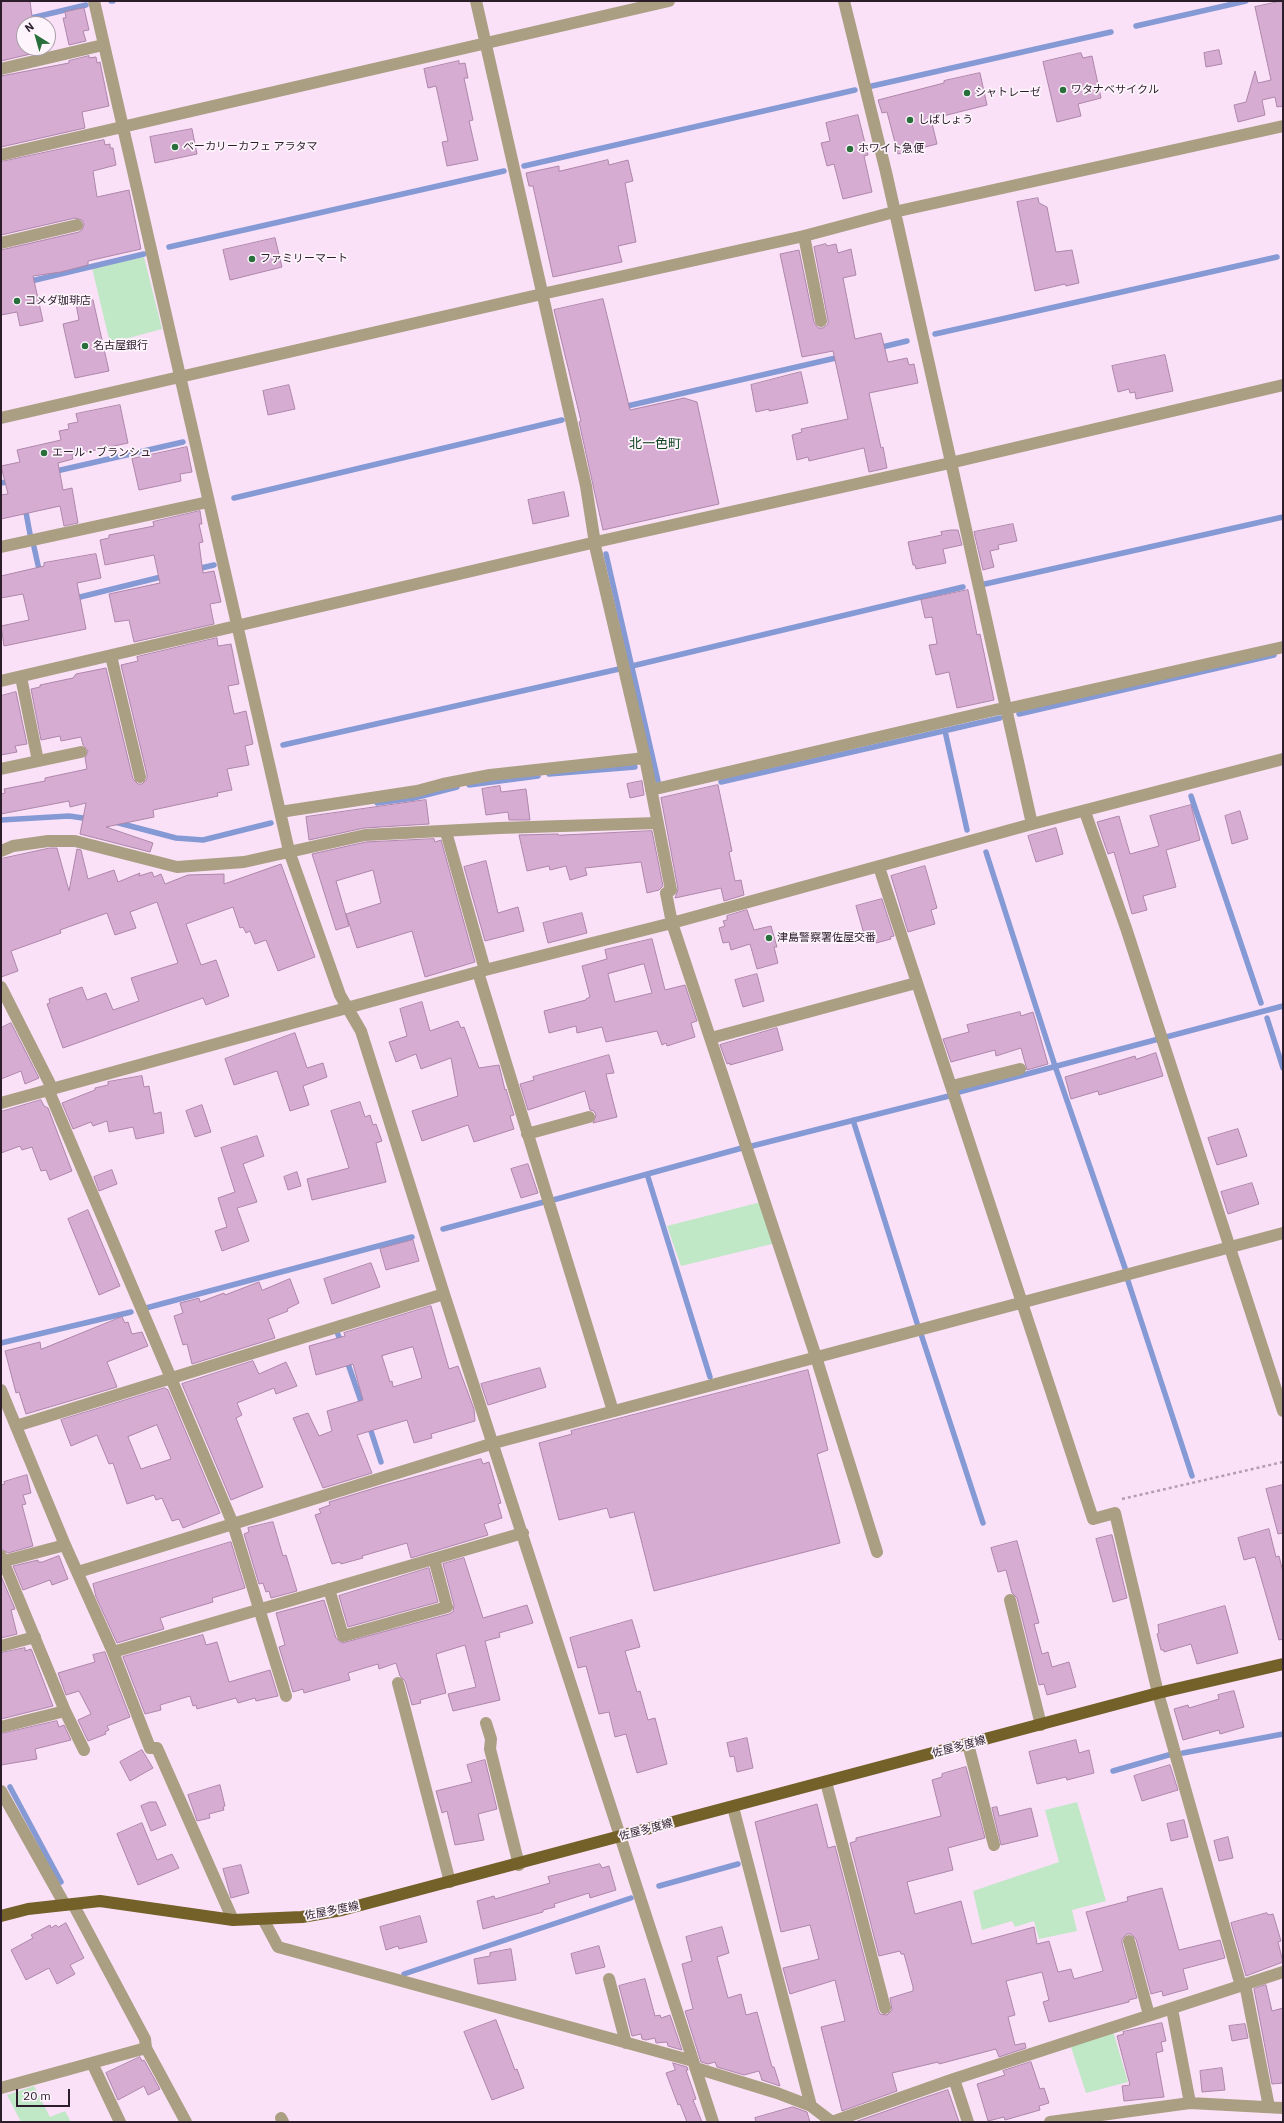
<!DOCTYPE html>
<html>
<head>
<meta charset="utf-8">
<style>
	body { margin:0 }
	#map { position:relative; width:1284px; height:2123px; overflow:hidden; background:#fbe1f8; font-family:"IBM Plex Sans",sans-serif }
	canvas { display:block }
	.frame { position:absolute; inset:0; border:2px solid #2c1d2b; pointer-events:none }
	.north { position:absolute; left:16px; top:16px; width:40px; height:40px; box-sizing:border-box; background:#fdf4fc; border:1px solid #a99ea8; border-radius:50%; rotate:323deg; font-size:11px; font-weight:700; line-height:16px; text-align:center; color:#2c1d2b }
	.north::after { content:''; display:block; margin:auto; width:14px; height:18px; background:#286f3c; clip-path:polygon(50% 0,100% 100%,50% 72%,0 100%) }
	.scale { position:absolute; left:16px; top:2089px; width:54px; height:18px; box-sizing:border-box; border:2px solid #2c1d2b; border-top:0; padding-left:5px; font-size:12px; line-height:14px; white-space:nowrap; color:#2c1d2b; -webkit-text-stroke:3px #fdf4fc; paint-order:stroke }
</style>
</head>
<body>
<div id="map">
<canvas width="1284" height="2123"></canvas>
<div class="frame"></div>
<div class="north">N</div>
<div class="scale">20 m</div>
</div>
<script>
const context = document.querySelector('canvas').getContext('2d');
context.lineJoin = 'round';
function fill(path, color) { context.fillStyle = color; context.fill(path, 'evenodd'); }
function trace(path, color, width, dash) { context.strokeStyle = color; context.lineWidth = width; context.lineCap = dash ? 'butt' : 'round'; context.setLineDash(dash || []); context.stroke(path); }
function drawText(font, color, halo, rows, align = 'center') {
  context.font = font + ' "IBM Plex Sans","Noto Sans JP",sans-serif'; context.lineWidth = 3.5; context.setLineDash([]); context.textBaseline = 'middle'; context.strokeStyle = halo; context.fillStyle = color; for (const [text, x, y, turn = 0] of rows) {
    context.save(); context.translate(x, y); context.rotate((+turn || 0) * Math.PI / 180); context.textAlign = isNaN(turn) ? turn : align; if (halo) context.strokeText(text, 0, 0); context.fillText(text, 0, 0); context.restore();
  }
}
fill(new Path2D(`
	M144,257L162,329L110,343L92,268Z
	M761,1202L776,1243L681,1266L667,1226Z
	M1077,1802L1106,1901L1072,1910L1077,1931L1039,1939L1034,1921L1015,1927L1012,1921L982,1930L973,1891L1059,1862L1045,1810Z
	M1113,2031L1128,2082L1086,2093L1070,2044Z
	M34,2086L50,2117L65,2111L71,2122H21L7,2095Z`), '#c0e7c6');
trace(new Path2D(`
	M111,1H113
	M27,19L86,5
	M1136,26L1246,1
	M872,86L1111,32
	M524,166L855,90
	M169,247L504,171
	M27,282L144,254
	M935,334L1277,257
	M878,348L907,341
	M623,407L840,357
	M52,472L183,442
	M1,483L12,481
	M234,498L562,420
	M25,507L30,534
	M34,547L40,574
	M606,554L658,781
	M197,569L214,565
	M985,584L1283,517
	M72,599L165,576
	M632,666L963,587
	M1019,714L1274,655
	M945,731L967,830
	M283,745L619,669
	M549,774L635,767
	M721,782L1000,718
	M469,785L538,776
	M1191,796L1261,1003
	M377,803L414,798L457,787
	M1,820L69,816L90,819
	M115,822L176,838L203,840L271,823
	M986,852L1055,1066L1125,1268
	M1267,1018L1283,1068
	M959,1092L1283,1006
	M853,1120L917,1323
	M752,1146L949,1096
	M647,1174L710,1377
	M553,1200L742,1148
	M443,1229L544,1202
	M1128,1281L1192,1476
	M146,1308L412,1237
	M337,1332L342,1345
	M921,1334L983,1523
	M1,1343L131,1312
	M346,1358L363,1407
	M369,1425L381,1462
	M1183,1753L1283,1734
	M1113,1771L1172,1754
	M10,1787L61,1882
	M659,1886L738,1864
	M404,1974L631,1898`), '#8599d5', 5.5);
const building = new Path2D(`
	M1,1H30L33,24H24V48H38L39,52L1,61Z
	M1283,1V106L1277,107L1275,97L1262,100L1265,115L1238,122L1234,105L1246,102L1255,71L1258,83L1271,80L1255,7Z
	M84,8L89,30L83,31L86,41L69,45L63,18H66L65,12Z
	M1219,50L1222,64L1206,67L1204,53Z
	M1081,53L1083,58L1092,56L1101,98L1078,104L1081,116L1057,122L1043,62Z
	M89,56V58L96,57L97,63L100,62L109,106L82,112L85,128L1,147V76L69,63V61Z
	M459,61V64L465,63L468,78H464L473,120L469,121L478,160L447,166L442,142L448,141L436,86L428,88L424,69Z
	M980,73L987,105L931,119L937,144L898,154L887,112L882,113L878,100L944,83V81Z
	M858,115L868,155L864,156L872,192L843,199L834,164L827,166L821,143L830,141L826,123Z
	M192,129L197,154L155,163L150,137Z
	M104,140L105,145L110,144V148H113L116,165L93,171L97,197L129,190L141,249L88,261V265L61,272L33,276L43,321L20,326L17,312L1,315V250L79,232L82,230L84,224L82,220L75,218L1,235V162Z
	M608,160L609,165L628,160L633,181L625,183L636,242L618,246L622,262L553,277L533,186H529L526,173L559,166V171Z
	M1038,198L1039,203L1047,207L1056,252L1072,250L1079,283L1066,286L1065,284L1035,291L1017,202Z
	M275,238L282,267L230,280L223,250Z
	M826,244L827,246L836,244L838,253L851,249L856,275L843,278L855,339L881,333L888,362L907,358L909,365L914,364L918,383L869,393L881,448L883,447L887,468L869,472L864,448L809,461L808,457L797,460L792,435L802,432L801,429L848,419L833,351L802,357L780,254L799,250L814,322L818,328H823L828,324V320L814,247Z
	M603,299L630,410L684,398L697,402L719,504L603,530L579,422L581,421L554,310Z
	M93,300L109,371L75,378L63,324L79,320L76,304Z
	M1165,355L1173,391L1136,399L1135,392L1130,393L1129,389L1118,392L1112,366Z
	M801,372L808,403L769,411V409L756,412L751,385Z
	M289,385L295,409L268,415L263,391Z
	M120,405L128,443L72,455L73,459L58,463L63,490L72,488L78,523L64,526L60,506L1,519V495L8,494L1,466L20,462L17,450L61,440L59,431L69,429L68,424L78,422L76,414Z
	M187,447L192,472L180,474L181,481L139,490L132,459Z
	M564,492L569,516L533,524L528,500Z
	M200,511L202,524H199L203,542L199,543L203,573L214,571L221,602L210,604L214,624L134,642L129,620L115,622L109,594L160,583L154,555L105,565L100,540L109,538V535L154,526L153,522Z
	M1013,524L1017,541L998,545L999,549L990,551L994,567L983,570L974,532Z
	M951,530H958L962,545L943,549L946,563L916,569L915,565H913L908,542L942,535L941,532Z
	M96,554L101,578L77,583L86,629L4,646L1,626L29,620L23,594L1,598V576L44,566V563Z
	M968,590L977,635L980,634L994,700L957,708L949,672L936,675L929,645L937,644L932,617L925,618L921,600Z
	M217,638L218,646L231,644L239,684L228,686L234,714L246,711L253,744L245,746L249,765L227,769L232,790L217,793L218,796L153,810L154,817L106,827L153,843L150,852L80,834L86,803L70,807L69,801L1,814V794L5,793L4,789L45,781V778L87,769L85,758L88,751L83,745L81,737L61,741L60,736L41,740L31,689L40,687V685L73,678L76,674L106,668L133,779L138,784H142L147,779V775L121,665L138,661L137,657Z
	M16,692L27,744L15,746L17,752L1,755V696Z
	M642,781L644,795L630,798L627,784Z
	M718,785L732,851L729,852L735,881L741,880L744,895L724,901L721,888L675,898L678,889L661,798Z
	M500,786L501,792L526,789L530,820H509L508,812L486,815L482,789Z
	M426,800L429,824L364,828L309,840L306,817Z
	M1191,805L1200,840L1166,850L1176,887L1143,896L1147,910L1132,914L1114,852L1108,854L1097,822L1119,816L1130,854L1159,846L1150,816Z
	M1240,811L1248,839L1232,844L1225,816Z
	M1056,828L1063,854L1036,862L1028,836Z
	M652,831L663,886L659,890L647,893L641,862L585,868L587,875L570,880L566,866L550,870L549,866L527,871L519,835L558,834L559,835Z
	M434,839L435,842L441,840L475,962L425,977L412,931L357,948L346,914L381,903L373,870L336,881L349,926L336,930L312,854L366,842Z
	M50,848H57L69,891L77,849L81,850L88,879L114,870L118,882L140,873L139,876L152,872L154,877L161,874L165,884L188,875L224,874V884L281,864L315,957L278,971L266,940L255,944L250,931L246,933L243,927L240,928L233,907L186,924L201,965L216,960L229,996L206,1005L203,998L63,1048L47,1004L50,1003L49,999L82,987L87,1000L106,993L113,1010L139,1001L131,978L178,963L157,902L130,912L136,928L115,935L107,913L60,930L61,933L11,951L18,971L1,977V859Z
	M486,861L498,913L518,907L524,931L485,941L464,867Z
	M925,866L937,908L931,910L935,924L908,932L891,876Z
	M882,899L894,936L890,937L891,939L876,943L872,932L864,934L856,906Z
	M747,910L754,930L771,926L777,947H774L778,963L757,969L750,944L731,950L729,942L723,943L719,928L725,926L723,921L727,920V916Z
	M582,913L587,933L548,943L543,923Z
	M652,939L665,990L685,985L697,1021L691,1023L695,1037L667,1046L666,1043L662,1045L657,1031L606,1042L602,1027L577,1033L576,1026L549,1033L544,1011L586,1000V999L590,997L582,966L607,959L605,950ZM644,964L652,993L615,1002L608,974Z
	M757,974L764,1001L743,1007L735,980Z
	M422,1002L430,1031L458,1021L461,1028L464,1027L479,1068L499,1065L505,1090L506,1089L514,1115L510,1116L514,1129L474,1142L468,1125L422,1141L412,1111L458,1096L451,1058L421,1069L416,1054L396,1062L389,1042L407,1036L400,1009Z
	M1020,1012L1021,1016L1033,1012L1048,1064L1027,1070L1021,1048L996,1056L995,1050L951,1062L943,1039L969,1032L967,1025Z
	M11,1023L39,1078L25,1084L21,1071L1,1079V1028Z
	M777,1028L783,1050L730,1065V1063L727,1064L720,1045Z
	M295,1033L307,1068L323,1063L327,1077L303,1086L309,1105L290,1111L277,1071L234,1085L225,1059Z
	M1156,1053L1163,1076L1099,1095L1098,1091L1071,1099L1065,1077L1135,1056L1136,1059Z
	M609,1055L614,1073L606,1074L617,1117L593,1123L596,1115L594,1111L590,1110L585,1091L528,1110L520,1084L534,1080L533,1077Z
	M142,1076L144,1087L149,1086L154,1114L161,1112L164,1133L136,1139L133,1127L109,1132L107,1121L93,1126L91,1122L73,1129L62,1103L95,1090V1088L108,1085V1082Z
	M41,1100L44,1106L48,1108L72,1171L50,1180L46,1170L41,1171L32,1147L22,1150L20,1146L1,1153V1112Z
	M360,1102L365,1117L370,1115L373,1125L376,1124L382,1141L376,1143L386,1182L312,1200L307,1179L349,1168L331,1111Z
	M202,1105L211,1132L195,1137L186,1111Z
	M1238,1129L1247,1156L1217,1165L1208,1138Z
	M257,1136L264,1156L243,1164L257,1202L237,1208L249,1241L222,1251L215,1231L227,1227L218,1198L235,1192L221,1148Z
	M528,1164L538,1193L521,1198L511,1169Z
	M112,1170L117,1184L99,1191L94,1177Z
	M297,1172L301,1186L288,1190L284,1177Z
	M1252,1183L1259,1204L1228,1214L1221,1192Z
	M88,1210L120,1286L99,1295L68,1219Z
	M413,1240L419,1261L386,1270L380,1249Z
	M371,1263L380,1287L332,1304L324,1279Z
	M290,1279L299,1303L287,1309L288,1311L268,1319L275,1338L192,1364L187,1344L183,1345L174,1316L183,1313L180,1303L199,1298L200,1302L224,1293L225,1295L259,1282L262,1290Z
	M431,1306L449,1369L458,1366L474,1409L475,1421L431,1434L432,1438L414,1443L407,1420L357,1435L372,1473L323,1488L293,1418L308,1413L319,1436L332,1431L327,1411L363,1400L353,1364L316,1375L309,1346L345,1336L344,1333ZM413,1347L422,1378L393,1387L392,1381L390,1382L382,1356Z
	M122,1317L125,1323L128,1322L132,1334L142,1332L148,1346L107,1362L117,1387L26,1414L19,1392L16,1393L5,1351L40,1342L41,1349Z
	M253,1361L259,1374L286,1362L297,1386L276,1394L274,1388L237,1403L242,1415L236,1418L263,1487L231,1500L182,1384Z
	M540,1368L546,1387L488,1405L481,1384Z
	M808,1370L828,1450L817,1454L840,1543L654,1591L634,1512L610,1518L607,1508L559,1520L539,1443L572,1434L571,1431Z
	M165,1388L168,1390L220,1513L183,1528L179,1519L172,1521L162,1498L156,1500L154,1495L127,1504L113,1463L109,1464L97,1435L71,1446L61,1420ZM157,1425L171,1459L141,1469L128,1437Z
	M481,1459L483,1464L489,1462L501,1503L498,1504L502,1518L484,1524L488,1535L411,1558L407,1543L362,1556L363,1558L341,1564L340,1562L332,1564L315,1515L321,1513L319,1509L330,1505L329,1502L378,1487Z
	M27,1475L31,1493L23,1495L26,1504L22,1505L33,1546L8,1553L1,1549V1485L5,1484L4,1482Z
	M1283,1485V1533L1278,1534L1266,1489Z
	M273,1522L283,1556L286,1555L297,1591L271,1598L269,1591L266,1592L263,1583L259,1584L244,1534L249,1532L248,1528Z
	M1269,1529L1276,1557L1279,1556L1283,1572V1639L1279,1640L1255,1557L1244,1560L1238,1538Z
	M1112,1535L1127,1598L1113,1602L1096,1539Z
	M1017,1541L1039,1623L1034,1624L1042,1654L1048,1652L1052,1667L1069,1662L1076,1687L1047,1695L1044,1684L1039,1685L1017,1598L1012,1593L1006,1570L998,1572L991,1548Z
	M231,1542L245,1588L212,1598L213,1602L160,1618L164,1629L117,1643L96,1597L93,1584Z
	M59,1556L68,1579L52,1585L50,1580L23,1590L13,1566L38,1560V1562H42Z
	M464,1558L483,1618L527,1605L533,1623L499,1633L500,1637L485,1641L500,1700L453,1711L448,1694L476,1687L465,1645L436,1654L446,1693L420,1700L421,1703L412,1705L405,1681L400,1676L396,1663L379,1669L378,1664L348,1673L350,1680L304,1693L303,1689L293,1692L279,1647L285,1645L276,1613L324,1600L336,1638L342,1643L449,1614L453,1612L454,1605L443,1564Z
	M429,1568L438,1602L348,1627L339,1596Z
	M1,1576L15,1609L11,1610L17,1634L1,1638Z
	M1225,1606L1238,1653L1197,1664L1191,1644L1164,1652V1650H1161L1157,1634L1159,1633L1158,1625Z
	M632,1620L640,1647L625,1651L637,1692L640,1691L648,1720L655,1718L667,1764L637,1773L626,1734L615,1737L609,1712L599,1714L586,1666L578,1668L570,1638Z
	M203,1635L206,1645L217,1642L229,1682L270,1670L278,1696L256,1701L255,1698L238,1703L236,1698L197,1709L196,1705L193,1706L190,1696L160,1705L161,1710L145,1714L123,1657Z
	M25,1648V1651L31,1649L32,1651L53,1706L1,1719V1653Z
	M105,1652L130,1717L107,1726L109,1730L105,1732L106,1734L88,1741L78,1720L91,1714L79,1691L66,1695L58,1673L95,1662L93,1655Z
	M1234,1691L1244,1727L1220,1734L1219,1730L1183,1740L1174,1709L1188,1705L1189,1708L1219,1699L1218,1695Z
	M57,1721L59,1727L64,1725L71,1740L35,1749L37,1759L1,1765V1734Z
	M747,1738L753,1768L737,1772L734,1756L730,1757L727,1743Z
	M1076,1740L1079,1753L1089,1750L1094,1773L1067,1780L1066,1777L1037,1784L1029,1752Z
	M142,1750L153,1768L130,1781L120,1762Z
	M485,1760L497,1809L478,1814L484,1840L455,1845L447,1811L442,1813L436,1791L472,1782L467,1765Z
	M1170,1765L1178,1790L1142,1801L1134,1776Z
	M966,1767L985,1838L948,1848L953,1870L907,1882L915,1914L961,1901L972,1944L1034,1927L1037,1944L1049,1941L1058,1972L1071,1969L1074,1979L1103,1971L1086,1912L1128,1901L1127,1897L1162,1888L1179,1950L1220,1940L1225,1958L1183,1969L1188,1989L1163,1996L1162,1991L1151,1994L1136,1939L1131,1934H1127L1122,1939V1943L1137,1998L1129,2000V2002L1049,2022L1043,2002L1049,2000L1042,1972L1006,1981L1015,2015L1008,2017L1015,2045L1025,2043L1026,2048L999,2057L996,2049L939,2064L938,2062L892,2073L897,2091L842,2111L821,2027L845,2021L835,1980L790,1994L783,1968L819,1959L810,1925L781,1932L755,1822L817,1804L828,1848L835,1846L878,2010L880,2014L887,2015L892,2010L890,1998L913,1991V1987L904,1954H901L900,1951L879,1956L850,1843L856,1841V1838L941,1816L932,1780L942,1777V1774Z
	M220,1785L225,1806L223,1807L224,1810L209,1814L210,1818L197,1821L188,1795Z
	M150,1802H156L166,1825L151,1831L141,1806Z
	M997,1807L999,1816L1031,1808L1038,1836L1001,1845L992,1808Z
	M1184,1820L1188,1837L1171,1841L1167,1824Z
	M142,1823L157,1860L172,1854L179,1868L138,1885L117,1834Z
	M1228,1837L1233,1858L1219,1861L1214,1841Z
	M600,1864L602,1868L609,1866L616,1890L590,1898L589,1893L554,1904L555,1907L543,1910V1912L483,1929L477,1901L494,1896L495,1899L550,1883L548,1877Z
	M241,1865L249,1893L231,1898L223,1869Z
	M1267,1913L1268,1915L1273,1914L1281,1941L1278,1942L1283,1962L1246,1976L1231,1923Z
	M420,1916L427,1942L399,1949L398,1946L386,1950L380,1927Z
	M66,1923L84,1958L70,1965L75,1974L57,1984L49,1968L26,1980L11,1950L33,1938L31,1935L50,1925L51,1928L56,1925L58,1927Z
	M722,1927L729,1953L717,1957L728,1998L741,1994L746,2015L757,2012L772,2067H774L780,2086L762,2080L759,2071L744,2075L717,2067L715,2062L708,2064L701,2062L685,2011L693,2009L682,1964L692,1961L686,1937Z
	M599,1946L605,1967L576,1974L571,1954Z
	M511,1949L516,1980L478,1984L474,1959L490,1956V1953Z
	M645,1979L655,2016L660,2015L661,2018L670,2015L682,2050L668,2046L667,2042L656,2043L655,2038L646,2040L642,2039L641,2034L632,2036L619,1986Z
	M1266,1985L1272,2011L1283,2008V2083L1272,2084L1254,1989Z
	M496,2020L515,2070L517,2069L524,2088L492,2100L464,2032Z
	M1162,2023L1166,2041L1161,2042L1163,2051L1156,2053L1164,2097L1124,2101L1122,2086L1130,2085L1117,2036L1124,2034L1123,2032Z
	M1245,2024L1248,2038L1232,2041L1229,2026Z
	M140,2057L142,2061L144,2060L160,2089L148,2095L144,2086L118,2100L106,2073Z
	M1031,2062L1040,2089L1044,2088L1049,2103L1039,2106L1040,2110L1005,2120L1004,2117L988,2121L977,2084L1005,2075L1003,2071Z
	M673,2063L687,2067L688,2070H686L696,2099L693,2100L702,2122H687L680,2104L678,2105L666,2073L675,2070Z
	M1222,2068L1225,2090L1202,2092L1200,2071Z
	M948,2090L959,2122H855L923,2098Z
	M793,2107L807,2112L810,2122H756L755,2118Z`);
fill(building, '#d6acd2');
trace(building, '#ae86aa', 1);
trace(new Path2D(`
	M1122,1499L1283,1462`), '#b49db1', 2.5, [3, 3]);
trace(new Path2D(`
	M94,1L289,851L340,995L361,1031L444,1294L713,2122
	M476,1L586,486L596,550L645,758L671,890L666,893L672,923L816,1357L877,1552
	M844,1L886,172L1032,824
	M1,69L103,45
	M1,155L669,1
	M804,236L821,321
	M1,243L77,225
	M1,418L542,294L804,236L894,212L1283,126
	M1,547L208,502
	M111,656L140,777
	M21,677L38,761
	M1,681L596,542L950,463L1283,385
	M1,769L81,752
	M651,790L999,709H1006L1283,647
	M280,812L417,791L443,784L490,775L645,758
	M1085,812L1126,928L1283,1411
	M446,832L485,970
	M1,851L13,846L48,841H75L177,867L244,862L365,835L499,828L657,823
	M879,867L1092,1516L1093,1519L1115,1513L1158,1693L1241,1986
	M478,972L613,1411
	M1,987L52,1088
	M711,1038L916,983
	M952,1086L1020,1069
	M48,1089L233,1524L286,1696
	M1,1103L485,970L672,923L1032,824L1283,759
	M527,1134L589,1117
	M1,1390L65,1545L113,1652L150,1748H157L233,1920
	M16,1426L444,1294
	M1,1556L65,1711L84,1750
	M1,1562L65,1545
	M78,1572L494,1443L1283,1233
	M329,1589L343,1636L447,1607L434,1559
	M1010,1600L1041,1725
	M1,1646L35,1637
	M113,1652L523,1533
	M398,1683L450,1882
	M486,1723L491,1739L490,1749L519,1865
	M1,1727L65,1711
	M968,1744L994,1845
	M826,1782L885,2008
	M1,1791L65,1905
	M733,1807L811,2106
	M263,1919L278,1947L693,2061
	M1129,1941L1149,2015
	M609,1979L626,2043
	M1245,1984L1269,2107
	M1172,2009L1190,2103
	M146,2048L186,2122
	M92,2063L120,2122
	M696,2068L777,2093L811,2106L832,2122
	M954,2079L968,2122
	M1,2088L146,2048L145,2039L73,1904
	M281,2118L283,2122
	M832,2122L954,2079L1283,1972
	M1050,2122L1190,2103L1283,2108`), '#aa9f83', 12);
trace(new Path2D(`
	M1,1916L28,1909L100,1901L233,1920L302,1917L342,1910L1158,1693L1283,1664`), '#746029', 12);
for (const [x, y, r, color] of [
	[1063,90,4,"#286f3c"],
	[967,93,4,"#286f3c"],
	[910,120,4,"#286f3c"],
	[175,147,4,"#286f3c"],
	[850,149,4,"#286f3c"],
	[252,259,4,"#286f3c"],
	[17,301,4,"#286f3c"],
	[85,346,4,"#286f3c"],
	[44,453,4,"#286f3c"],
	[769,938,4,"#286f3c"]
]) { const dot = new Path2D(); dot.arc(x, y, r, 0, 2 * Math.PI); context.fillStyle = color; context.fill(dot); trace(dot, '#fdf4fc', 1.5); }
drawText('11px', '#2c1d2b', '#fdf4fc', [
	["ワタナベサイクル",1071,90],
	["シャトレーゼ",975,93],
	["しばしょう",918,120],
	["ベーカリーカフェ アラタマ",183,147],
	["ホワイト急便",858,149],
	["ファミリーマート",260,259],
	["コメダ珈琲店",25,301],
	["名古屋銀行",93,346],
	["エール・ブランシュ",52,453],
	["津島警察署佐屋交番",777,938]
], 'left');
drawText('11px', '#2c1d2b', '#fdf4fc', [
	["佐屋多度線",959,1747,-15],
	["佐屋多度線",646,1830,-15],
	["佐屋多度線",332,1911,-11]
]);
drawText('13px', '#0c3f1c', '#fdf4fc', [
	["北一色町",655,444]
]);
</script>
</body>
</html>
